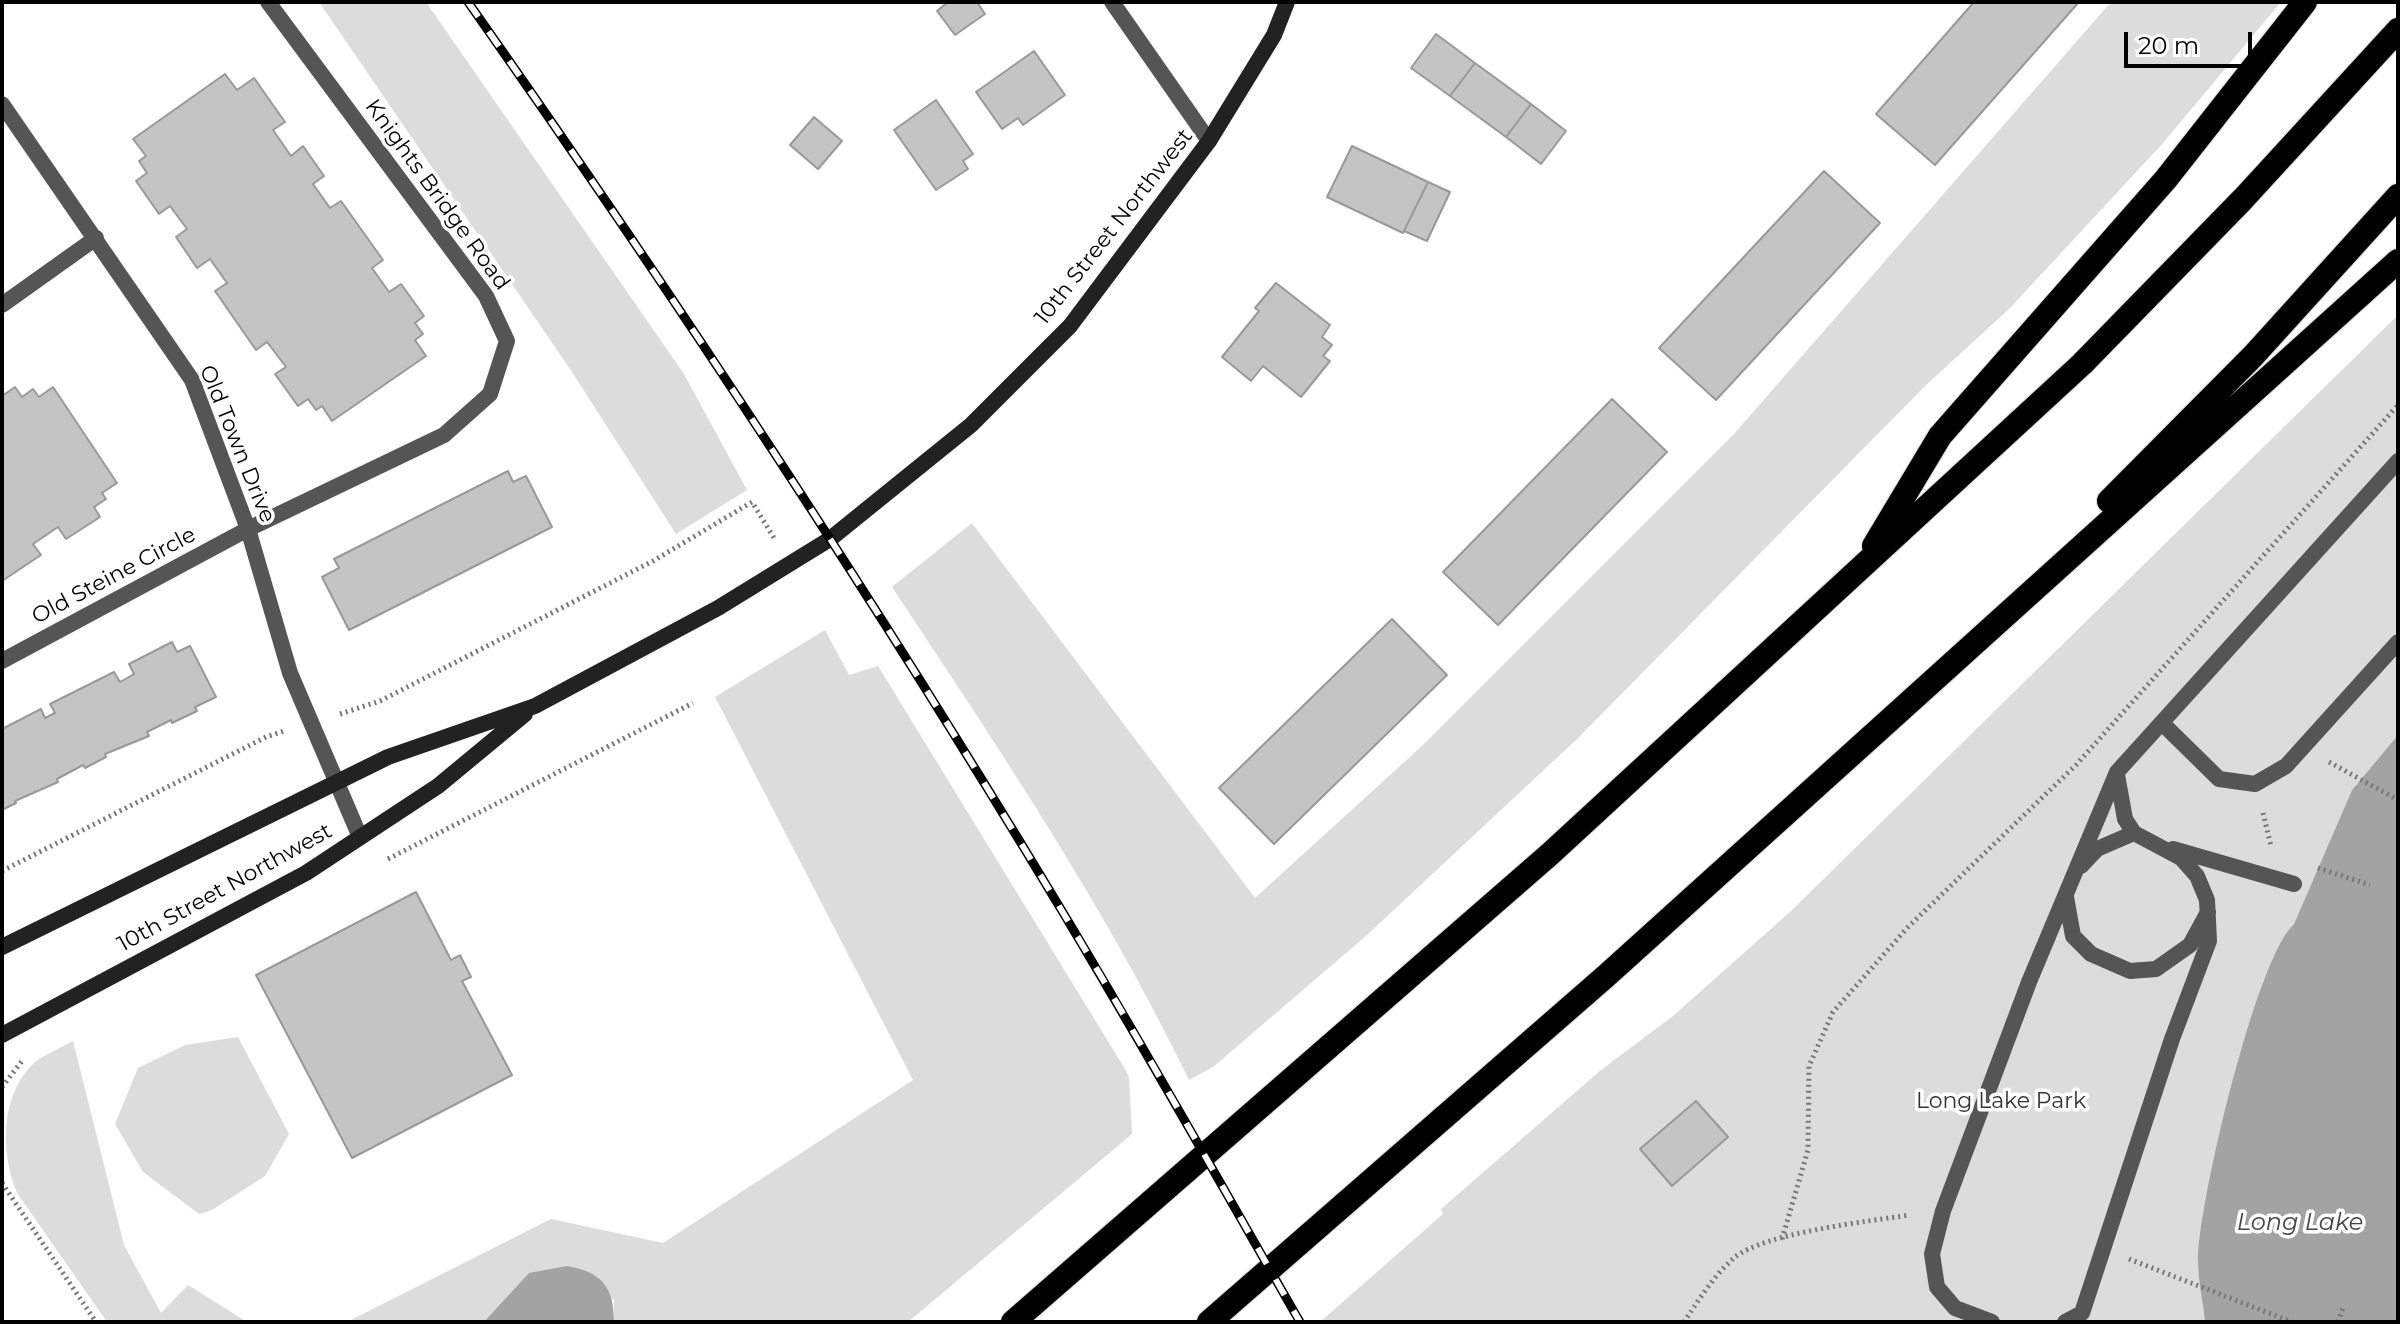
<!DOCTYPE html>
<html>
<head>
<meta charset="utf-8">
<style>
	body { margin:0 }
	#map { position:relative; width:2400px; height:1324px; overflow:hidden; background:#fff; font-family:Montserrat,sans-serif }
	canvas { display:block }
	.frame { position:absolute; inset:0; border:4px solid #000; pointer-events:none }
	.scale { position:absolute; left:2124px; top:32px; width:128px; height:36px; box-sizing:border-box; border:4px solid #000; border-top:0; padding-left:10px; font-size:24px; line-height:28px; white-space:nowrap; color:#000; -webkit-text-stroke:6px #fff; paint-order:stroke }
</style>
</head>
<body>
<div id="map">
<canvas width="2400" height="1324"></canvas>
<div class="frame"></div>
<div class="scale">20 m</div>
</div>
<script>
const context = document.querySelector('canvas').getContext('2d');
context.lineJoin = 'round';
function fill(path, color) { context.fillStyle = color; context.fill(path, 'evenodd'); }
function trace(path, color, width, dash) { context.strokeStyle = color; context.lineWidth = width; context.lineCap = dash ? 'butt' : 'round'; context.setLineDash(dash || []); context.stroke(path); }
function drawText(font, color, halo, rows, align = 'center') {
  context.font = font + ' Montserrat,sans-serif'; context.lineWidth = 7; context.setLineDash([]); context.textBaseline = 'middle'; context.strokeStyle = halo; context.fillStyle = color; for (const [text, x, y, turn = 0] of rows) {
    context.save(); context.translate(x, y); context.rotate((+turn || 0) * Math.PI / 180); context.textAlign = isNaN(turn) ? turn : align; if (halo) context.strokeText(text, 0, 0); context.fillText(text, 0, 0); context.restore();
  }
}
fill(new Path2D(`
	M319,2H426L684,374L747,490L676,534L570,369Z
	M2111,2H2281L2163,143L2009,309L1925,386L1577,739L1367,935L1213,1067L1189,1080C1105,906 998,747 892,587L972,523L1255,898L1423,745L1734,434Z
	M2398,315V735L2352,790L2294,924C2256,956 2198,1205 2198,1261C2198,1281 2203,1302 2205,1322H1320L1443,1214L1441,1209L1601,1070L1673,1016L1791,911Z
	M825,630L849,675L878,666L1125,1069L1129,1077L1132,1134L908,1322H614V1299L484,1322H347L551,1219L663,1243L913,1080L715,697Z
	M238,1037L289,1134L265,1176L212,1210L199,1214L143,1172L115,1124L138,1068L185,1045Z
	M73,1041L124,1245L161,1313L188,1285L247,1322H107L17,1193C0,1152 0,1094 35,1062C46,1054 61,1048 73,1041Z`), '#dcdcdc');
fill(new Path2D(`
	M2398,735V1322H2205C2203,1302 2198,1281 2198,1261C2198,1205 2256,957 2294,924L2352,790Z
	M567,1266C602,1272 614,1287 614,1322H484L529,1273Z`), '#a3a3a3');
const building = new Path2D(`
	M948,2H977L985,14L955,35L937,11Z
	M1974,2H2079L1935,165L1876,114Z
	M1436,34L1475,63L1450,96L1411,68Z
	M1034,51L1065,95L1023,125L1018,118L1002,129L976,92Z
	M1475,63L1531,104L1506,137L1450,96Z
	M225,74L237,90L254,78L285,122L273,130L291,156L303,146L324,176L313,184L330,208L341,201L383,260L372,268L389,292L401,284L424,316L415,323L423,334L415,340L426,356L332,421L322,406L316,410L308,399L298,406L275,374L286,367L267,342L256,350L215,291L227,283L210,259L197,268L176,237L187,229L170,206L159,214L136,181L147,173L139,161L146,156L133,139Z
	M936,100L973,154L963,161L968,169L936,190L894,130Z
	M1531,104L1566,131L1541,164L1506,137Z
	M814,117L842,141L818,169L790,145Z
	M1352,146L1428,182L1403,233L1327,197Z
	M1824,171L1880,223L1716,400L1659,348Z
	M1428,182L1450,192L1427,241L1404,231Z
	M1276,283L1330,325L1322,337L1332,345L1323,356L1330,361L1301,397L1263,366L1251,381L1222,357L1259,311L1255,308Z
	M15,387L22,397L33,389L39,397L53,387L117,483L102,493L106,499L94,507L100,517L66,539L58,527L33,544L41,555L2,581V396Z
	M1612,399L1667,452L1498,625L1443,572Z
	M508,471L513,482L526,476L552,527L349,630L322,577L339,568L334,559Z
	M1392,619L1447,675L1274,844L1219,788Z
	M172,642L177,652L190,646L216,697L195,707L197,711L172,723L171,720L147,732L149,736L105,754L106,757L85,768L83,765L57,779L58,782L15,801L16,803L2,810V729L41,709L45,718L55,713L50,704L114,672L120,682L134,674L129,664Z
	M416,892L451,960L460,955L471,977L462,981L512,1075L352,1158L256,975Z
	M1696,1101L1728,1137L1672,1186L1640,1149Z`);
fill(building, '#c4c4c4');
trace(building, '#999', 2);
const highway = new Path2D(`
	M2109,501L2253,356L2398,196
	M1874,546L1940,436L2166,179L2305,2
	M1013,1322L1550,854L2082,364L2243,199L2398,30
	M1209,1322L1606,976L2398,261`);
trace(highway, '#dbdbdb', 26);
trace(new Path2D(`
	M340,714L380,701L653,561L752,502L774,538
	M2329,762L2398,800
	M2263,813L2271,846
	M388,859L693,703
	M2318,868L2370,885
	M2,871L266,737L284,731
	M2,1087L22,1061
	M2,1183L96,1322
	M1782,1239L1808,1150L1809,1066L1833,1012L1908,927L2076,765L2398,405
	M2129,1259L2292,1322
	M1684,1322C1699,1300 1714,1275 1734,1258C1763,1233 1870,1221 1910,1215
	M2338,1322L2344,1305`), '#777', 5, [2, 4]);
trace(new Path2D(`
	M2162,723L2219,779L2255,784L2286,766L2398,642
	M2173,849L2294,884
	M2081,866L2097,849L2134,833
	M2066,897L2073,936L2091,954L2130,971L2156,969L2190,945L2208,912
	M1992,1322L1955,1308L1937,1287L1932,1254L1943,1211L2029,982L2117,772L2398,461
	M2065,1322L2082,1313L2172,1039L2209,941L2207,900L2197,876L2181,858L2134,833L2125,819L2117,775`), '#555', 16);
trace(new Path2D(`
	M1112,2L1209,141
	M2,104L192,380L248,529L290,673L360,837
	M2,305L96,238
	M2,661L248,529L444,435L490,394L507,341L486,296L268,2`), '#555', 16);
trace(new Path2D(`
	M2,947L388,757L535,706L718,608L830,539L971,425L1070,326L1209,141L1274,35L1287,2
	M2,1035L306,873L438,786L525,714`), '#222', 16);
trace(highway, '#000', 24);
const rail = new Path2D(`
	M468,2C674,295 871,594 1056,901C1140,1040 1219,1181 1300,1322`);
trace(rail, '#000', 9);
trace(rail, '#fff', 6, [18]);
drawText('22px', '#000', '#fff', [
	["Knights Bridge Road",437,195,54],
	["10th Street Northwest",1114,227,-52],
	["Old Town Drive",237,444,68],
	["Old Steine Circle",114,576,-28],
	["10th Street Northwest",225,888,-29]
]);
drawText('22px', '#333', '#fff', [
	["Long Lake Park",2001,1102]
]);
drawText('italic 24px', '#444', '#fff', [
	["Long Lake",2300,1223]
]);
</script>
</body>
</html>
